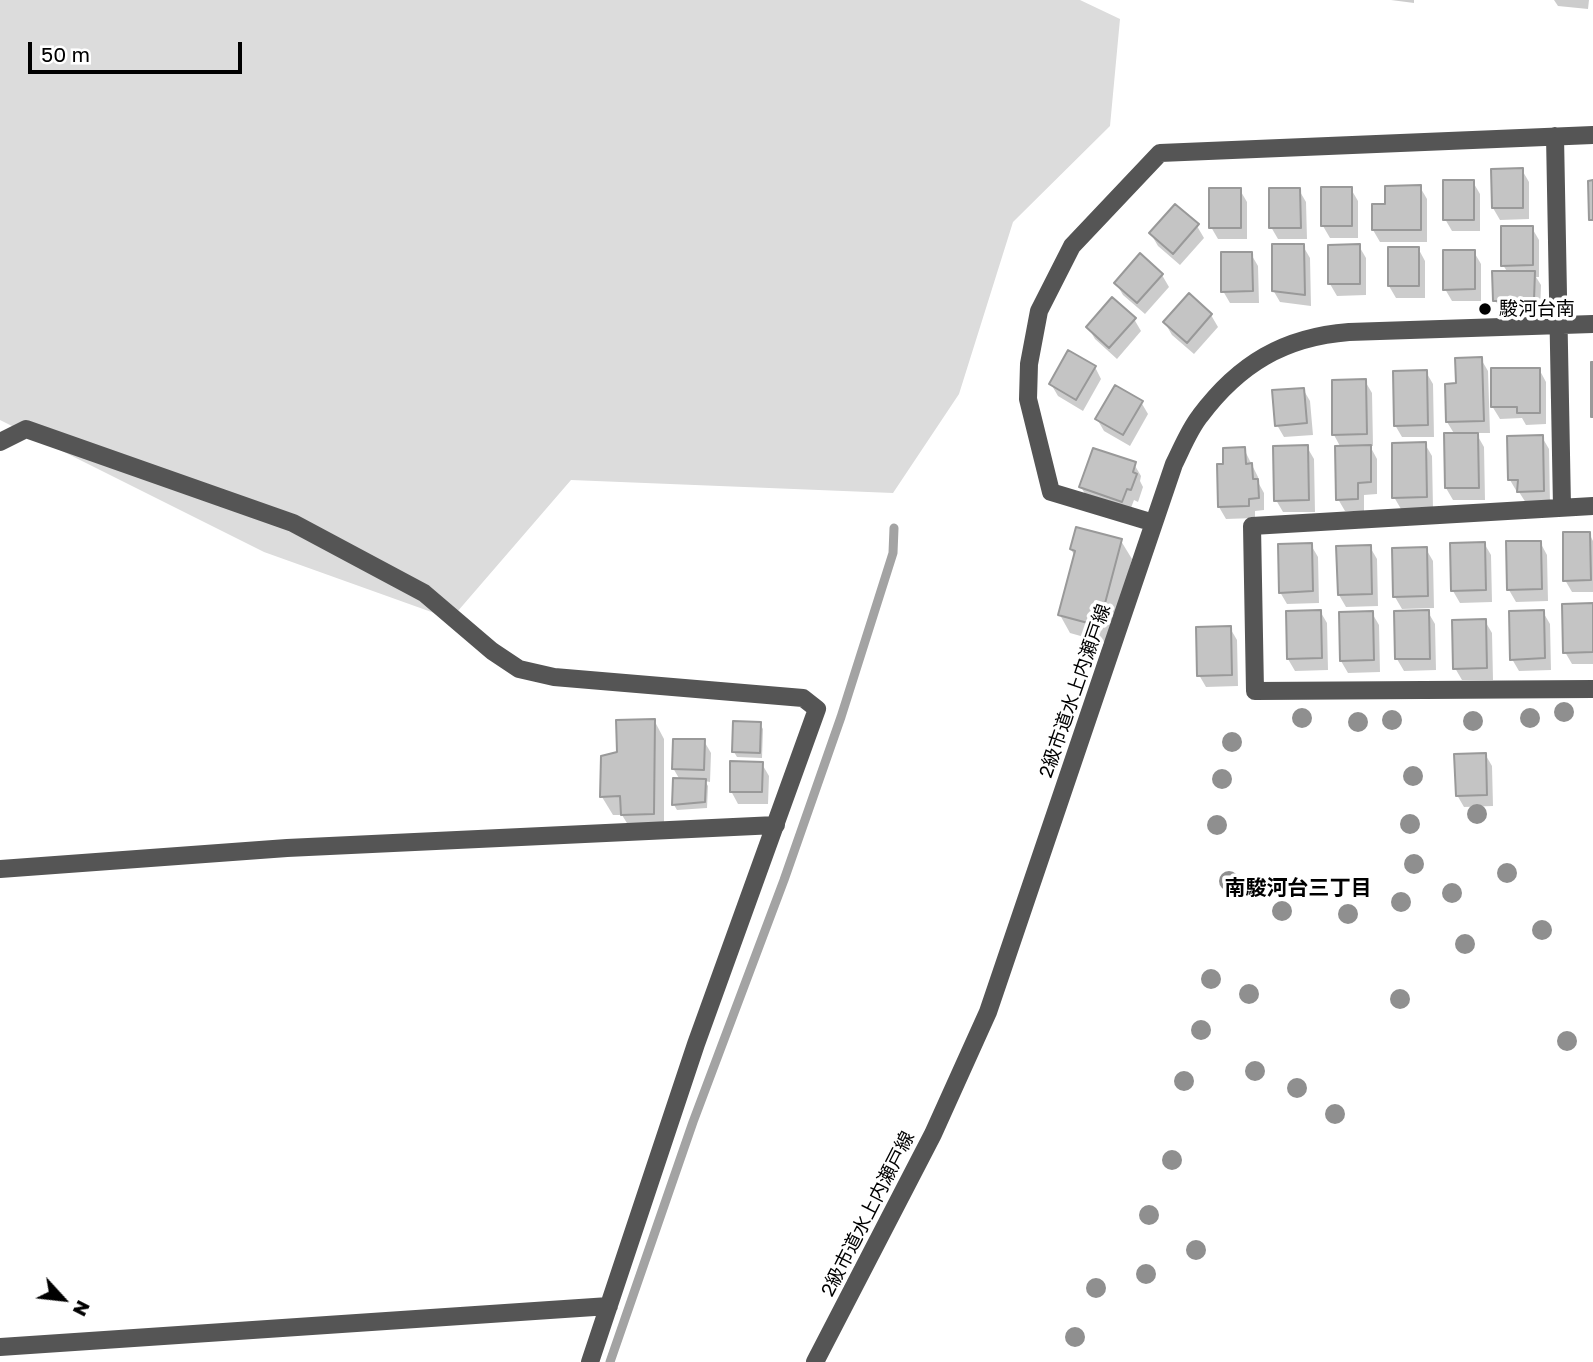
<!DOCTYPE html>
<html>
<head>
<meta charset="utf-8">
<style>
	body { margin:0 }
	#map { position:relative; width:1593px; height:1362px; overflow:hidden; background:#fff; font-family:"Golos Text",sans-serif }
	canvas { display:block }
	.north { position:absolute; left:28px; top:1264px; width:70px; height:70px; -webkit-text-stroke:5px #fff; paint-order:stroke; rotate:117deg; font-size:19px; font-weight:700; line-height:28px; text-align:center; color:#000 }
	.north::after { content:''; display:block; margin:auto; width:24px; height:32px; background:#000; clip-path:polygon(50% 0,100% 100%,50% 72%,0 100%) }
	.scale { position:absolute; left:28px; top:42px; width:214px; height:32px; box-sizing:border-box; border:4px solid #000; border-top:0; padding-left:9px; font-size:21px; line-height:24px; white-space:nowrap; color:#000; -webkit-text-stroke:5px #fff; paint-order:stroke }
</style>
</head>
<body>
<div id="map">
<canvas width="1593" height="1362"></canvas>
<div class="north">N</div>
<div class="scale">50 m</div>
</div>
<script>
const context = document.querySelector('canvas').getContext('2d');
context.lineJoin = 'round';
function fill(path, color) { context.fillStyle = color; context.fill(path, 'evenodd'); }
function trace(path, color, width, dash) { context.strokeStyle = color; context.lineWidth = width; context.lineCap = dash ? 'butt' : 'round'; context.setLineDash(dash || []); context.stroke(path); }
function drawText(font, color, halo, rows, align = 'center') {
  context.font = font + ' "Golos Text","Noto Sans JP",sans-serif'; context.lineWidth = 7; context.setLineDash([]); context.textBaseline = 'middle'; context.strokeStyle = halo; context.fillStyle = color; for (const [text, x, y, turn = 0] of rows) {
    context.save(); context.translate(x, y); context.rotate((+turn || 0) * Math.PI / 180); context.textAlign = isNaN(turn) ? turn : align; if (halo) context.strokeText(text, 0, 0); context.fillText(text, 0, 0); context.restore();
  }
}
fill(new Path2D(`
	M0,0H1080L1120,19L1110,126L1013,222L959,394L893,493L571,480L451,619L264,552L0,420Z`), '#dcdcdc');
fill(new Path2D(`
	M1391,0H1414V3Z
	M1554,0H1589L1588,9L1558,6Z
	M1522,170L1529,182V219L1500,220L1493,208Z
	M1473,182L1480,194V231H1452L1445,219Z
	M1420,187L1427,199V242H1380L1373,230Z
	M1322,189H1351L1358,201V238H1330L1323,226Z
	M1240,190L1247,202V239H1218L1211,227Z
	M1299,190L1306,202L1307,239H1278L1271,227Z
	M1197,226L1204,238L1180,265L1158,246L1151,234Z
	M1532,228L1539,240V277H1536L1541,285L1540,312H1502L1495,300L1508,273L1503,265Z
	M1303,246L1310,258L1311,306L1280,302L1273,290Z
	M1359,246L1366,258V295L1337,296L1330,284Z
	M1418,248L1425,261V298H1396L1389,286V249Z
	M1474,252L1481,264V301H1452L1445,289Z
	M1251,254L1258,266L1259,303H1230L1223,291Z
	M1140,255L1162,275L1169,287L1145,314L1123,295L1116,283Z
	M1211,315L1218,327L1194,354L1172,335L1165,323Z
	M1134,319L1141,331L1117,359L1095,339L1088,327Z
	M1481,359L1488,371L1490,433H1476L1484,447L1485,500H1453L1446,488L1455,435L1447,422L1458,385Z
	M1095,367L1101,379L1083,411L1058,396L1051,384Z
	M1539,369L1546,382V424L1526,425L1522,418L1500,419L1492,406Z
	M1426,372L1433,384L1434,437H1402L1395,425Z
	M1365,381L1372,393L1373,446H1370L1377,459V494L1364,495V511H1345L1338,499L1341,448L1334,435Z
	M1303,389L1310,401L1313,435L1284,437L1277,425Z
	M1141,402L1148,414L1130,446L1104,431L1097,419Z
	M1542,437L1549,449L1550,503H1526L1519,492H1517L1510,480Z
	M1425,444L1432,456L1433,509H1401L1394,497Z
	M1307,447L1314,459L1315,512H1283L1276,500Z
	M1244,449L1258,477L1259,484L1264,493V510L1255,511V518L1226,519L1219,507L1225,466Z
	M1134,464L1141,476L1140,481L1143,487L1138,502L1134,500L1129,513L1088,499L1081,487Z
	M1589,533L1593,541V592H1572L1565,580Z
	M1121,541L1132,559L1109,644L1070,633L1060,615L1075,557L1071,549Z
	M1540,542L1547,555L1548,601L1516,602L1509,590Z
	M1484,543L1491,555L1492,602L1460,603L1453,591Z
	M1311,545L1318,557L1319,603L1287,604L1280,592Z
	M1370,547L1377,559L1378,606L1346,607L1339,595Z
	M1426,549L1433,561L1434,608L1402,609L1395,597Z
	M1593,605V664H1572L1565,652Z
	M1320,611L1327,623L1328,670L1295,671L1288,659Z
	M1428,612L1435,624L1436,670L1404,671L1397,659Z
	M1543,612L1550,624L1551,670L1519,671L1512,659Z
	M1372,613L1379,625L1380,672L1348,673L1341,661Z
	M1485,621L1492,633L1493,680H1462L1455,668Z
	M1230,628L1237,640L1238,686L1206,687L1199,675Z
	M654,720L664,739V833H633L622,815H613L602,797L619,754Z
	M760,724L763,729L762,758L737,757L734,752Z
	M704,741L711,753L710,782L705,781L708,786L707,808L677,810L674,805L680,780L673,768Z
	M1485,754L1492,766L1493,806L1464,807L1457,795Z
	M762,764L769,776L768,804H738L731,791Z`), '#0003');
trace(new Path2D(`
	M610,1362L693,1122L784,880L841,717L893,553L894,528`), '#a3a3a3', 9);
const building = new Path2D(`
	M1523,168V208H1492L1491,169Z
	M1443,180H1474V220H1443Z
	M1593,180V220H1589L1588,181Z
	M1421,185V230H1372V204H1385V186Z
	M1321,187H1352V226H1321Z
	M1209,188H1241V228H1209Z
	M1269,188H1300L1301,228H1269Z
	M1175,204L1199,224L1173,254L1149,233Z
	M1501,226H1533V265L1501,266Z
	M1272,244H1304L1305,295L1272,291Z
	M1360,244V284H1328V245Z
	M1388,247H1419V286H1388Z
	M1443,250H1475V289L1443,290Z
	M1221,252H1252L1253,291L1221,292Z
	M1140,253L1163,274L1137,303L1114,283Z
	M1492,271H1535L1534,301H1493Z
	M1189,293L1212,314L1187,343L1163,322Z
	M1112,297L1136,318L1109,348L1086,327Z
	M1068,350L1096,366L1076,400L1049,384Z
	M1482,357L1484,421L1446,422L1445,384L1456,383L1455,358Z
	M1591,362H1593V417H1591Z
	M1491,368H1540V413H1517V407H1491Z
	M1427,370L1428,425L1394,426L1393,371Z
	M1366,379L1367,434L1332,435V380Z
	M1115,385L1143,401L1123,435L1095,419Z
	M1304,388L1307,423L1275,426L1272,390Z
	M1444,433H1478L1479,488H1445Z
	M1543,435L1544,491L1517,492L1518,480H1508L1507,436Z
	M1426,442L1427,497L1392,498V443Z
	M1308,445L1309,500L1274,501L1273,446Z
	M1371,445V482L1358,483V499L1336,500L1335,446Z
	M1245,447L1246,464L1252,463L1253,479H1258L1259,498L1249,499V506L1218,507L1217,464H1223V448Z
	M1093,448L1136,462L1133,472L1137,474L1131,490L1127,489L1122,502L1079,487Z
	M1076,527L1122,539L1099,626L1058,615L1075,551L1070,549Z
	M1563,532H1590L1591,580L1563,581Z
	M1506,541H1541L1542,589L1507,590Z
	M1485,542L1486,590L1451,591L1450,543Z
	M1312,543L1313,591L1279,593L1278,544Z
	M1371,545L1372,594L1338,595L1336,546Z
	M1427,547L1428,596L1393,597L1392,548Z
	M1593,603V652L1563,653L1562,604Z
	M1321,610L1322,658L1287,659L1286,611Z
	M1429,610L1430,659H1395L1394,611Z
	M1544,610L1545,658L1510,660L1509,611Z
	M1373,611L1374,660L1340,661L1339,612Z
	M1486,619L1487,668L1453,669L1452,620Z
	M1231,626L1232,675L1197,676L1196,627Z
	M655,719L654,814L621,815L620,796L600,797L601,756L617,752L616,720Z
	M733,721L761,722L760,753L732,752Z
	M673,739H705L704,770L672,769Z
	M1486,753L1487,795L1456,796L1454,754Z
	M730,761L763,762L762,792H730Z
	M673,778L706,779L705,802L672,805Z`);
fill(building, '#c4c4c4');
trace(building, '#999', 2);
trace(new Path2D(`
	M1555,136L1562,507
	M0,442L26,429L293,523L424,593L492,651L519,669L554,677L803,698L817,709L696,1044L590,1362
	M1593,506L1252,526L1255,691L1593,689
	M1154,523L1051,492L1028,399L1029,364L1039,311L1072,246L1160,153L1593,135
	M0,869L287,848L776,825
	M0,1347L609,1306
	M815,1362L933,1134L988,1012L1174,464C1182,448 1189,430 1200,416C1239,364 1284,337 1349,332L1593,324`), '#555', 18);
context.fillStyle = '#8f8f8f';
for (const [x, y] of [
	[1564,712],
	[1302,718],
	[1530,718],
	[1392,720],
	[1473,721],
	[1358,722],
	[1232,742],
	[1413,776],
	[1222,779],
	[1477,814],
	[1410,824],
	[1217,825],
	[1414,864],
	[1507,873],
	[1229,881],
	[1452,893],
	[1401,902],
	[1282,911],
	[1348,914],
	[1542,930],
	[1465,944],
	[1211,979],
	[1249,994],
	[1400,999],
	[1201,1030],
	[1567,1041],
	[1255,1071],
	[1184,1081],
	[1297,1088],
	[1335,1114],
	[1172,1160],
	[1149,1215],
	[1196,1250],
	[1146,1274],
	[1096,1288],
	[1075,1337]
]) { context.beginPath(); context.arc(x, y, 10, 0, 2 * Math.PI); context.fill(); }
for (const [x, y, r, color] of [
	[1485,309,7,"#000"]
]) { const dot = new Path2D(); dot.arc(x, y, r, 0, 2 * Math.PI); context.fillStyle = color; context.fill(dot); trace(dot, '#fff', 2.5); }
drawText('19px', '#000', '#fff', [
	["駿河台南",1499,309]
], 'left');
drawText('19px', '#000', '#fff', [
	["2級市道水上内瀬戸線",1075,691,-71],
	["2級市道水上内瀬戸線",868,1214,-63]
]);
drawText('bold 21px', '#000', '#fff', [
	["南駿河台三丁目",1298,888]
]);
</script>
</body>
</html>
